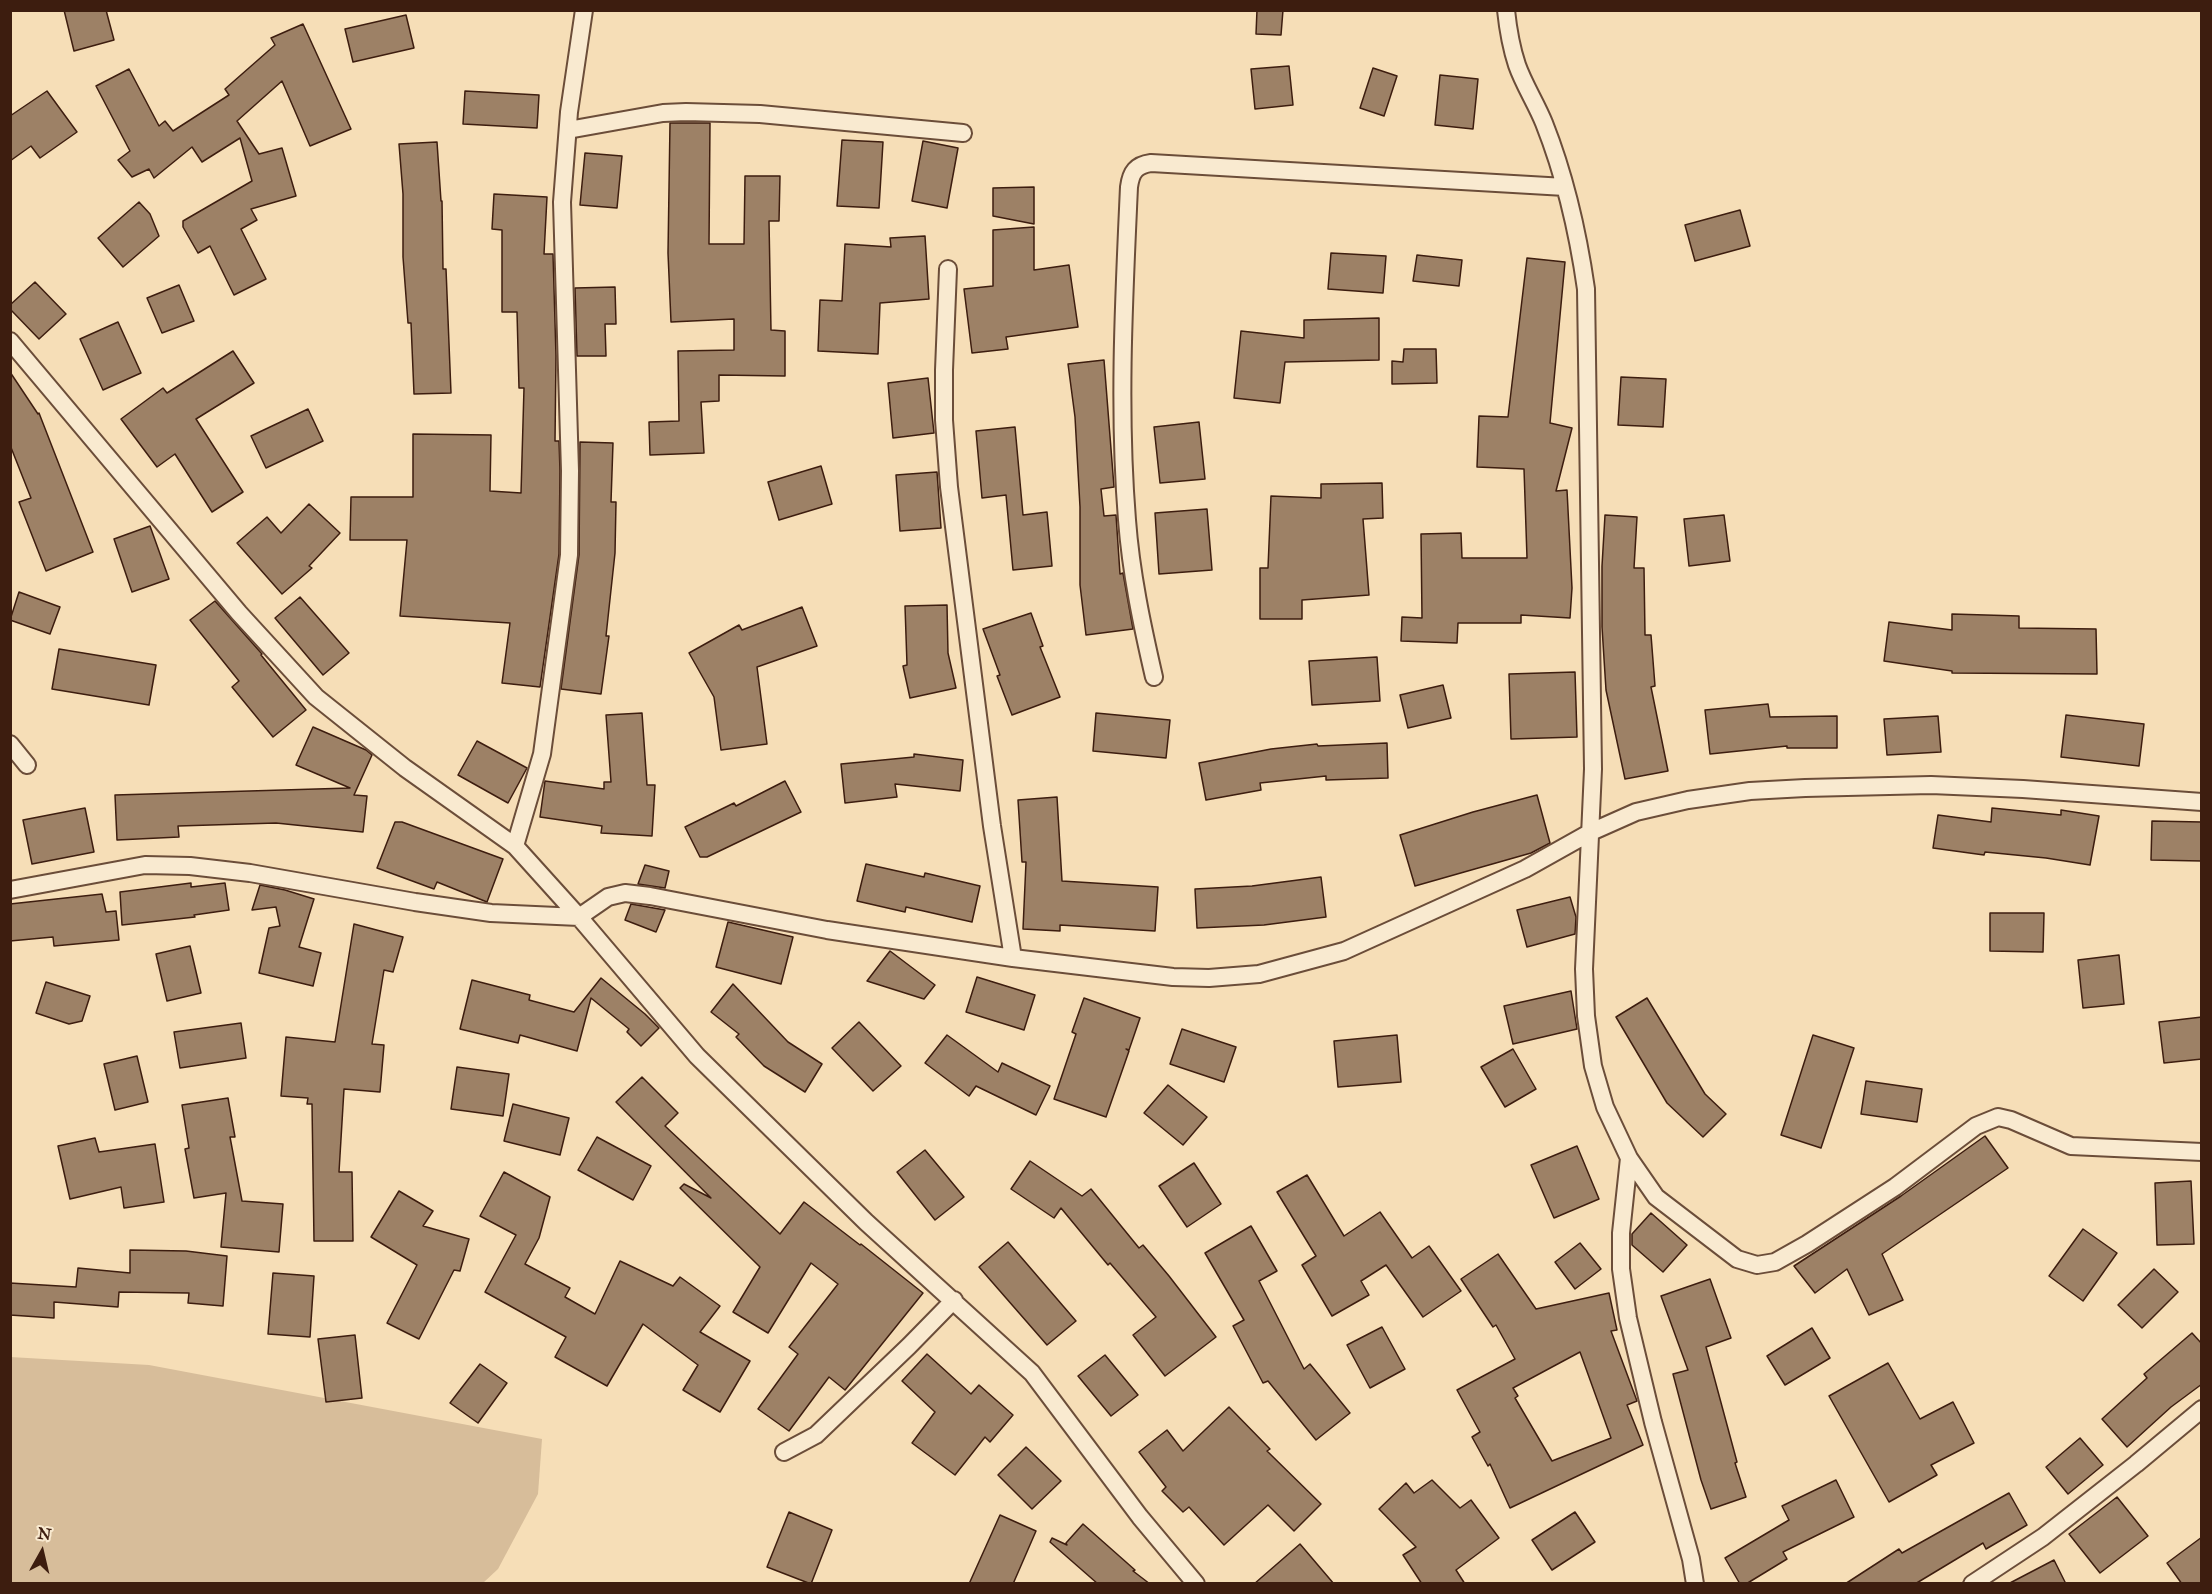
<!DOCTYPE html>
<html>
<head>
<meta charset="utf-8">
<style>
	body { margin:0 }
	#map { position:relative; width:2212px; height:1594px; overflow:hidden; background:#f6deb7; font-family:"IM FELL Great Primer",serif }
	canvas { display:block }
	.frame { position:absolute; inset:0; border:12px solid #3d1d0f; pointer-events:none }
	.north { position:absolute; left:12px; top:1522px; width:60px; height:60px; -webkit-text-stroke:4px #f9ead0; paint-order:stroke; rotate:8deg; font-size:16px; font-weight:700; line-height:24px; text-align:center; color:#3d1d0f }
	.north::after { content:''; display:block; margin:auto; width:21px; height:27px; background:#3d1d0f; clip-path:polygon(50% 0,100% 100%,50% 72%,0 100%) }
</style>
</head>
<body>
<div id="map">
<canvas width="2212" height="1594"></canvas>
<div class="frame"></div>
<div class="north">N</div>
</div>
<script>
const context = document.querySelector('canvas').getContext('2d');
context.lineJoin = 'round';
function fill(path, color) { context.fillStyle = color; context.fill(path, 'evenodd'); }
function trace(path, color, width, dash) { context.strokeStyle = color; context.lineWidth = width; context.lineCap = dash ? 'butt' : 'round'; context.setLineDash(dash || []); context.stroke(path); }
fill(new Path2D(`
	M10,1357L149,1365L542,1439L538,1494L498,1569L483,1583H11Z`), '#d7bd9a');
const building = new Path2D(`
	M64,10H106L114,40L74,51Z
	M1257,10H1283L1281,35L1256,34Z
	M406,15L414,48L353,62L345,29Z
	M303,24L351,129L310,146L282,81L237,121L259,154L282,148L296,196L251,209L257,220L241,229L266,279L234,295L210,246L198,253L183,227V221L252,181L240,138L202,162L192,147L154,178L149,169L132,177L118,160L130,151L96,86L129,69L159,126L165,121L173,131L229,95L225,89L275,45L271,38Z
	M1289,66L1293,105L1255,109L1251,69Z
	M1373,68L1397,76L1384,116L1360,108Z
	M1440,75L1478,79L1473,129L1435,125Z
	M47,91L77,132L40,158L31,146L10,161V116Z
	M465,91L539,95L537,128L463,124Z
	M670,123H710L709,244H744L745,176H780L779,221H769L771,330L785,331V376L719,375V401L701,402L704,453L650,455L649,422L679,421L678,351L734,350V319L671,322L668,253Z
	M842,140L883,142L879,208L837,206Z
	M923,141L958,148L947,208L912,201Z
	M437,142L441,201H442L443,269H446L451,393L414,394L411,323H408L403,257V194L399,144Z
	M585,153L622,156L617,208L580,205Z
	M1034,187V224L993,216V188Z
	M494,194L547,197L544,254H553L556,356L555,441H559L560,471L559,554L540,687L502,683L510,623L400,616L407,540H350L351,497H413V434L491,435L490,491L521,493L524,388H519L517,312H502V230L492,229Z
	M139,202L150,214L159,236L123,267L98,238Z
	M1740,210L1750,246L1695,261L1685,225Z
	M1034,227V270L1069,265L1078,327L1006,337L1008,349L972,353L964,289L993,286V230Z
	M925,236L929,299L880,303L878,354L818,351L820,300L842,301L845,244L891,247L890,238Z
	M1331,253L1386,256L1383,293L1328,289Z
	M1417,255L1462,260L1459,286L1413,281Z
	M1527,258L1565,262L1550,423L1572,428L1556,491L1567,490L1572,588L1570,618L1521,615V623H1458L1457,643L1401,641L1402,617L1422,618L1421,534L1461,533L1462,558H1527L1524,469L1477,467L1479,416L1508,417Z
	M35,282L66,314L39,339L10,309V305Z
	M179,285L194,321L162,333L147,298Z
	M615,287L616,324H605L606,356H577L575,288Z
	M1379,318V360L1285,362L1280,403L1234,398L1241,331L1304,338V320Z
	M118,322L141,373L103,390L80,339Z
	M1404,349H1436L1437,383L1392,384V361L1403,362Z
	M233,351L254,383L196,419L243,492L212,512L175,454L157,467L121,419L163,388L167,393Z
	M1104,360L1114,487L1101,489L1104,516L1116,515L1120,574L1123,573L1133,629L1086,635L1080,585V507L1075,417L1068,364Z
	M10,372L38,414L39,413L93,552L46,571L19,502L31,498L10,445Z
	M1621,377L1666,379L1663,427L1618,425Z
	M928,378L934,433L893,438L888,383Z
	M308,409L323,441L266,468L251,436Z
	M1199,422L1205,479L1160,483L1154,427Z
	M1015,427L1023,515L1047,512L1052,566L1013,570L1006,495L982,498L976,431Z
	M580,442L613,443L611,502H616L615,553L606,636H609L601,694L561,689L579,555Z
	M821,466L832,504L779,520L768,482Z
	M937,472L941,528L900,531L896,475Z
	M1382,483L1383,518L1363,519L1369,595L1302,600V619H1260V568H1268L1271,496L1321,498V484Z
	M309,504L340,533L309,566L312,568L282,594L237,543L267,517L281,533Z
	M1207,509L1212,570L1159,574L1155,513Z
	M1605,515L1637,517L1634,568H1644L1645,635H1651L1655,686L1651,687L1668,771L1625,779L1606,690L1602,627V566Z
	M1724,515L1730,561L1689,566L1684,519Z
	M150,526L169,579L132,592L114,539Z
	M19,592L60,607L50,634L10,620Z
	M300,597L349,653L323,675L275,618Z
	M215,601L262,654L261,655L306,710L273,737L232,687L239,681L190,620Z
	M947,605L948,653L956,688L910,698L903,666L907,665L905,606Z
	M802,607L817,646L757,667L767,744L721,750L714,697L689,653L739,625L742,630Z
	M1031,613L1043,646L1040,647L1060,697L1012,715L997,676L1000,675L983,629Z
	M1952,614L2019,616V628L2096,629L2097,674L1952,673V671L1884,661L1889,622L1952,630Z
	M59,649L156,665L149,705L52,689Z
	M1377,657L1380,701L1312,705L1309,661Z
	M1575,672L1577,737L1511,739L1509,674Z
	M1443,685L1451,718L1408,728L1400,695Z
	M1768,704L1770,717L1837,716V748H1787V746L1710,754L1705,710Z
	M642,713L647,785H655L652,836L601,833L602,826L540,817L545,781L604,789V782H611L606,715Z
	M1096,713L1170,720L1166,758L1093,751Z
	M2066,715L2144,724L2139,766L2061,757Z
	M1938,716L1941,752L1887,755L1884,719Z
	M313,727L366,750L372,755L354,795L367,796L363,832L276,823L178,826L179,837L117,840L115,795L350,788L296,765Z
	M477,741L527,768L508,803L458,775Z
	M1387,743L1388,778L1326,780V776L1260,783L1261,790L1206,800L1199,763L1271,749L1317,744L1318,746Z
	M914,754L963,760L960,791L895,784L897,797L845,803L841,764L914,757Z
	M785,781L801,812L707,857H700L685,827L734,803L736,806Z
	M1537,795L1550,843L1531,853L1415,886L1400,835L1473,812Z
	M1057,797L1062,881L1158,887L1155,931L1060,925V931L1023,929L1026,862H1022L1018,800Z
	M85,808L94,852L32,864L23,820Z
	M1992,808L2061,815V810L2099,816L2090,865L2046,858L1985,852L1984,855L1933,848L1938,815L1991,822Z
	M2152,821L2202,822V861L2151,860Z
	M395,822H402L503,859L487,902L437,882L434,889L377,868Z
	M866,864L924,877L925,873L980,886L972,922L906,907L905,912L857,901Z
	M645,865L669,871L665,888L638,884Z
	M1321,877L1326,917L1264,925L1197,928L1195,889L1252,886Z
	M191,883V887L225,883L229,910L194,915L195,917L122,925L120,892Z
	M260,885L285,890L314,899L299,947L321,953L313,986L259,973L269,928L280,926L276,907L252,910Z
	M102,894L106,912L116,911L119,940L54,946L53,937L10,941V904Z
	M1570,897L1576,917L1575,934L1527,947L1517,910Z
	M631,904L665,910L656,932L625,920Z
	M1990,913H2044L2043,952L1990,951Z
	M728,922L793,937L781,984L716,967Z
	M354,924L403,937L393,972L384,970L372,1044L384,1045L380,1092L344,1089L339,1172H352L353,1241H314L312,1104H307L308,1098L281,1096L286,1037L335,1042Z
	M190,946L201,993L167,1001L156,954Z
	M890,951L935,985L924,999L867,981Z
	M2119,955L2124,1004L2083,1008L2078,960Z
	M977,977L1035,995L1024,1030L966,1012Z
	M601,978L645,1014L659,1028L641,1046L627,1032L629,1029L591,998L577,1051L520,1035L518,1043L460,1029L472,980L530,995L529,1000L574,1012Z
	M46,982L90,996L82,1021L69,1024L36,1013Z
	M733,984L788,1042L822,1064L805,1092L764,1066L736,1037L739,1034L711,1012Z
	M1571,991L1577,1029L1513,1044L1504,1006Z
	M1084,998L1140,1018L1129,1050L1126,1049L1129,1051L1106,1117L1054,1099L1076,1034L1072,1032Z
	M1647,998L1705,1094L1726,1114L1703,1137L1667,1103L1616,1017Z
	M2202,1017V1059L2164,1063L2159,1022Z
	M859,1022L901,1066L873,1091L832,1048Z
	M241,1023L246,1058L180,1068L174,1032Z
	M1182,1029L1236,1047L1224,1082L1170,1064Z
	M947,1035L998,1072L1002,1063L1050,1086L1036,1115L976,1086L969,1096L925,1063Z
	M1397,1035L1401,1082L1338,1087L1334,1041Z
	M1813,1035L1854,1048L1821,1148L1781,1135Z
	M1513,1049L1536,1089L1505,1107L1481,1067Z
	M137,1056L148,1102L115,1110L104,1064Z
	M457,1067L509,1074L503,1116L451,1109Z
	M642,1077L678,1113L665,1126L780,1234L804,1202L860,1245L861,1244L923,1293L845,1390L829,1377L789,1431L758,1409L798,1354L789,1347L838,1284L811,1263L768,1333L733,1312L760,1267L680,1188L684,1184L711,1198L616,1102Z
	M1866,1081L1922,1089L1917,1122L1861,1114Z
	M1168,1085L1207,1117L1183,1145L1144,1113Z
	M228,1098L235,1137H230L242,1201L283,1204L279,1252L221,1247L226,1193L194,1198L185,1149L189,1148L182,1105Z
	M513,1104L569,1118L560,1155L504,1141Z
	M1985,1136L2008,1168L1882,1254L1903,1300L1869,1315L1847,1269L1815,1293L1794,1266L1901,1196Z
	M597,1137L651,1166L633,1200L578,1170Z
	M95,1138L99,1152L155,1144L164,1202L124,1208L121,1187L70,1199L58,1146Z
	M1577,1146L1599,1199L1554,1218L1531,1165Z
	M925,1150L964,1197L935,1220L897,1172Z
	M1030,1161L1082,1196L1091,1189L1139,1248L1143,1245L1169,1276L1216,1337L1165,1376L1133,1335L1156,1317L1110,1263L1108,1265L1061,1208L1054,1218L1011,1189Z
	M1194,1163L1221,1204L1187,1227L1159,1186Z
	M504,1172L550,1197L539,1238L525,1264L570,1288L565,1297L595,1314L620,1261L673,1286L680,1277L720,1306L700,1332L750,1361L720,1412L683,1390L698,1365L643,1324L607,1386L555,1357L566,1337L485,1292L516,1235L480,1216Z
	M1307,1175L1344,1236L1380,1212L1412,1258L1429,1246L1461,1291L1423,1317L1386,1265L1361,1281L1369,1295L1332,1316L1302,1265L1316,1256L1277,1192Z
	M2191,1181L2194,1244L2157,1245L2155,1183Z
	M399,1191L433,1211L423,1226L469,1239L460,1271L454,1270L419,1339L387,1323L417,1265L371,1237Z
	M1651,1213L1687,1245L1663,1272L1632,1245V1234Z
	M1251,1226L1277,1271L1259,1281L1304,1369L1310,1364L1350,1413L1316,1440L1268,1381L1263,1383L1233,1326L1244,1320L1205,1253Z
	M2083,1229L2117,1253L2083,1301L2049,1276Z
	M1008,1242L1076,1321L1047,1345L979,1267Z
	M1580,1243L1601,1269L1575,1289L1555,1262Z
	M130,1250L186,1251L227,1256L223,1306L188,1303L189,1293L119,1292L118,1307L54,1302V1318L10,1315V1283L76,1287L78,1268L130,1273Z
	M1498,1254L1536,1309L1609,1293L1617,1330L1611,1331L1637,1401L1627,1405L1643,1445L1510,1508L1490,1464L1488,1466L1472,1437L1480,1432L1457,1390L1515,1359L1496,1325L1493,1327L1461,1279ZM1580,1352L1611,1438L1552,1461L1515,1398L1518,1396L1513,1388Z
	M2154,1269L2178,1292L2142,1328L2118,1305Z
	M273,1273L314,1276L310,1337L268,1334Z
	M1710,1279L1731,1338L1706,1347L1737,1462L1735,1463L1746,1497L1711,1509L1701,1480L1673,1374L1688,1370L1661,1296Z
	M1382,1327L1405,1369L1370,1388L1347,1345Z
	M1812,1328L1830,1358L1785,1385L1767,1356Z
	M2192,1333L2202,1344V1384L2171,1407L2127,1447L2102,1419L2147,1378L2144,1374Z
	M355,1335L362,1398L326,1402L318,1339Z
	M927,1354L971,1394L979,1385L1013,1415L990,1442L985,1437L955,1475L912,1443L935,1412L902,1381Z
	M1105,1355L1138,1395L1111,1416L1078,1376Z
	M1888,1363L1920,1419L1953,1402L1974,1443L1931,1465L1937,1475L1889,1502L1829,1396Z
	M480,1364L507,1383L478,1423L450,1403Z
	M1229,1407L1270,1449L1267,1451L1321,1504L1294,1531L1268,1505L1224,1545L1189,1507L1183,1512L1162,1491L1166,1487L1139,1452L1167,1430L1183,1451Z
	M2080,1438L2103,1465L2068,1494L2046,1467Z
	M1026,1447L1061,1481L1032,1509L998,1475Z
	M1432,1480L1460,1508L1471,1500L1499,1538L1456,1570L1465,1584H1422L1403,1555L1416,1547L1379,1509L1406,1483L1414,1493Z
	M1836,1480L1854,1517L1783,1552L1787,1559L1746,1584H1740L1725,1558L1789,1520L1782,1506Z
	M2009,1493L2027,1525L1986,1549L1983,1543L1915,1584H1845L1899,1549L1902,1553Z
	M2117,1497L2148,1536L2100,1573L2069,1534Z
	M789,1512L832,1530L811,1584L767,1567Z
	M1575,1512L1595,1542L1552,1570L1532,1540Z
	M1000,1515L1036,1531L1013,1584H969Z
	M1083,1524L1135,1570L1133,1571L1150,1584H1098L1050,1542L1052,1538L1067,1545L1066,1543Z
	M2202,1537V1584H2182L2167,1563Z
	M1300,1544L1334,1584H1254Z
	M2054,1560L2066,1584H2008Z`);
fill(building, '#9d8166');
trace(building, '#3d1d0f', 1.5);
const street = new Path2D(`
	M1506,10C1508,29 1511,47 1517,65C1524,85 1536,103 1544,123C1565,176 1578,233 1586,289L1593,769L1584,969L1586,1016L1593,1066L1605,1107L1629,1158L1656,1197L1737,1259L1757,1265L1775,1262L1807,1244L1895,1187L1976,1126L1998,1117L2011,1120L2071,1146L2202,1152
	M568,130L663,113L686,112L760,114L963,133
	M948,269L944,370V420L949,487L992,826L1013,958
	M10,341L239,613L316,697L405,768L515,846L579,917L697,1056L866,1222L1032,1373L1140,1517L1196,1584
	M1154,677C1142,625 1131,573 1127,520C1118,409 1124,297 1129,187C1131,172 1136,165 1151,163L1565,187
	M10,744L27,765
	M515,846L542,754L569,555L570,471L562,202L569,112L584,10
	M10,890L145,865L190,866L250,873L415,902L491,913L579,917L608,897L625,893L650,896L827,930L1013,958L1173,977L1209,978L1259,974L1344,951L1525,869L1591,832L1636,812L1688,800L1750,791L1805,788L1931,785L2023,789L2202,802
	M1629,1158L1621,1233V1269L1628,1318L1653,1422L1691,1559L1695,1584
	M784,1452L816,1435L909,1346L954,1300
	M1972,1584L2043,1537L2136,1464L2202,1409`);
trace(street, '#6b4d39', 20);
trace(street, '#f9ead0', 16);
</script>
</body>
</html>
